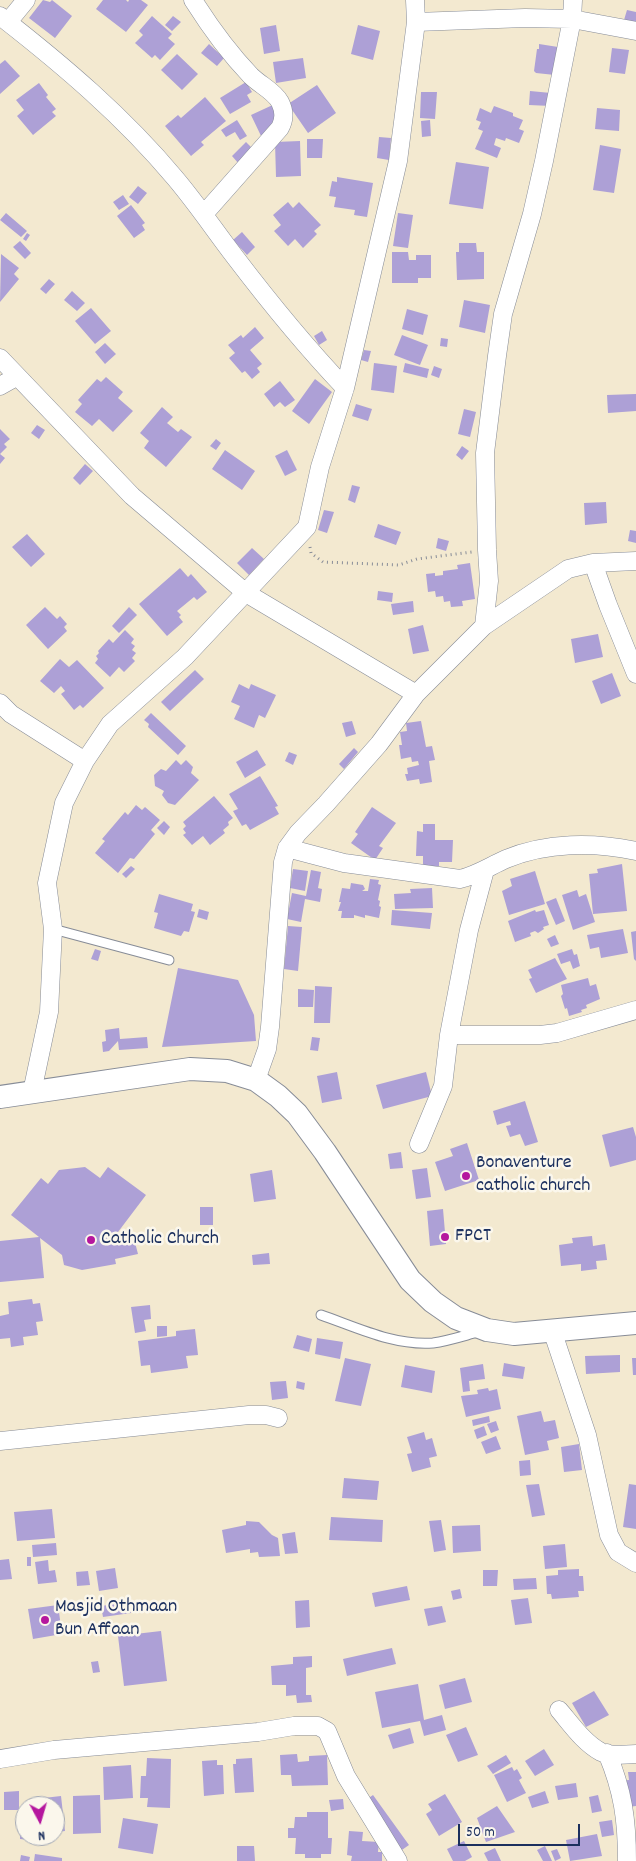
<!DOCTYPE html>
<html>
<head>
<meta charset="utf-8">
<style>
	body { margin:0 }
	#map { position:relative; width:636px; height:1861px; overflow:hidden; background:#f3e9d0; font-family:Dekko,sans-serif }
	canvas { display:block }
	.north { position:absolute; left:15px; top:1796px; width:50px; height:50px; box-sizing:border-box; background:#fbf7ec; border:1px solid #a1a7b3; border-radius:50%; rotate:174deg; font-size:14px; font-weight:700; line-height:20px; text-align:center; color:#1b2f5e }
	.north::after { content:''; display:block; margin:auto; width:18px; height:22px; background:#b5179e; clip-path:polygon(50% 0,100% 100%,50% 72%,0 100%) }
	.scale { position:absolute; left:458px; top:1824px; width:122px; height:22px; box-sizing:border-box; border:2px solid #1b2f5e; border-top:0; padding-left:6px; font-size:15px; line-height:18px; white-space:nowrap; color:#1b2f5e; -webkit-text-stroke:4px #fbf7ec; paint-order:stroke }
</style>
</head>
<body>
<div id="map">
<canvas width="636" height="1861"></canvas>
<div class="north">N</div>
<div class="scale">50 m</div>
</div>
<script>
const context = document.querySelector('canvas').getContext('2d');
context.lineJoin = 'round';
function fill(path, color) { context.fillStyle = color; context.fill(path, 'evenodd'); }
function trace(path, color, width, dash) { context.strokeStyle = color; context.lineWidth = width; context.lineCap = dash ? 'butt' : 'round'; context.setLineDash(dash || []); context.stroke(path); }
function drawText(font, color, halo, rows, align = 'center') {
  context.font = font + ' Dekko,sans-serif'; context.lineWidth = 5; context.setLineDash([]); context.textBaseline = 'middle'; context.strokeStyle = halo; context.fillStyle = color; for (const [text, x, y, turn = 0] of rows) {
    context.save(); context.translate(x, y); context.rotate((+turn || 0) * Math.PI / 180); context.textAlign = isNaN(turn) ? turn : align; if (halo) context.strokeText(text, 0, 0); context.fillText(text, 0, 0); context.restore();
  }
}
fill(new Path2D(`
	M43,0L50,2L52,0L72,16L55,38L29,18Z
	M103,0H126L128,2L129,0H141L148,5L126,32L96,9Z
	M627,10L636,12V23L624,20Z
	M152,16L172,34L168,38L175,44L160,60L155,55L152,58L135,43L143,35L139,31Z
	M173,16L181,22L172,31L165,25Z
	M276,25L280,51L264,54L260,28Z
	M358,25L380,31L373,60L351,54Z
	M209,44L224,58L217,66L201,53Z
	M539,44L558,47L555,75L536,73L534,71L537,49H539Z
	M612,48L629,50L625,74L609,72Z
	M177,54L198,74L182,90L161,70Z
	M303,58L306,78L276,83L273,62Z
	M5,60L20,76L0,94V64Z
	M246,82L252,92L247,95L251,102L230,114L220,98Z
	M39,83L48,95L46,97L56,109L52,112L56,116L33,135L17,116L24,110L16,100Z
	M317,85L336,113L308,133L288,104Z
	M530,91L551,93V106L529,105Z
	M421,92H437L435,119L420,118Z
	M205,97L226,121L201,142L204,145L191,156L165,126L178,115L181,118Z
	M277,103L288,126L262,138L251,115Z
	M494,106L513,113V116L523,120L519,129L524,131L519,143L506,138L505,141L496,138L494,145L501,148L497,158L475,149L483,131L478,129L481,122L476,120L480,108L491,113Z
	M597,108L620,110L619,131L595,129Z
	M237,120L247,136L240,140L235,132L226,137L221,130Z
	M430,120L431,136L422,137L421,121Z
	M379,137L391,138L389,160L377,158Z
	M307,139H323L322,158H307Z
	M300,141L301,176L276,177L275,142Z
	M246,142L252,148L239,164L232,156Z
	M600,145L621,149L614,193L593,190Z
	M456,162L489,167L483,209L449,204Z
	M337,177L373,183L367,217L354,215L355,210L334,207L336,197L329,196L332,181L337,182Z
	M138,186L147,193L138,204L129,197Z
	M123,195L129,204L119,210L113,202Z
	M288,202L293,208L299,202L321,225L314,231L317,234L303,248L295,239L288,246L274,231L281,225L273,215Z
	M131,205L145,223L142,225L145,230L134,238L117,216Z
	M6,213L27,231L21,237L0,220Z
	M398,213L413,215L408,248L393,246Z
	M242,232L255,247L247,255L233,240Z
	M27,233L30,235L26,241L23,239Z
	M20,241L31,253L25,259L13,247Z
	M459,243H476L477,252H484V279L457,280L456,252H459Z
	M392,252H408L409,260H416V255H431V278H418V283H392Z
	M1,254L19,268L14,274L19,279L0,302Z
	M49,279L55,284L46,294L40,289Z
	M72,291L85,303L77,311L64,300Z
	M464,300L490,305L485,333L459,327Z
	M91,308L111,331L95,344L75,321Z
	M407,309L428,315L423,335L402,329Z
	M255,327L264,338L250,350L262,364L257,368L260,372L252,379L245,371L242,373L229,358L235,353L228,345L241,335L243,338Z
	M322,331L327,340L319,345L314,336Z
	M402,335L428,345L420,365L394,355Z
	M441,338L448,339L447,347L440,346Z
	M105,343L116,354L105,364L95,352Z
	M364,350L371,351L368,362L361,360Z
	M374,363L397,366L394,393L371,390Z
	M405,363L429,369L427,378L403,372Z
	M434,366L442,369L439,378L431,375Z
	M106,377L123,392L118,398L133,411L113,432L99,419L92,426L75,412L82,404L78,400L97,379L101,382Z
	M315,379L332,392L309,424L292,411Z
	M280,381L295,400L285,407L280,402L274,407L264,394Z
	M636,394V411L608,413L607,395Z
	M356,404L372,409L368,421L352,416Z
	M162,407L173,417L167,423L178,432L181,429L192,437L166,467L144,448L149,441L140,433Z
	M464,409L476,412L470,437L458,434Z
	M37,425L45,430L39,439L31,433Z
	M0,429L10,439L4,444L7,447L0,454L5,458L0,464Z
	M216,439L221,443L216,450L210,446Z
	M462,446L469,451L462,460L456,455Z
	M225,450L255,471L242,490L212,469Z
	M287,450L297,470L285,476L275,456Z
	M85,464L93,471L80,485L73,478Z
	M352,485L360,487L355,503L348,500Z
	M606,502L607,523L585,525L584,503Z
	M324,510L334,512L327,533L318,530Z
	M378,524L401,532L396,545L374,537Z
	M630,530L636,531V543L628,541Z
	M27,534L45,554L31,567L12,547Z
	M438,538L449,541L446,551L436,548Z
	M252,548L264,559L249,575L237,563Z
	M470,563L475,599L462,601L463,606L451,607L450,601L444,602L443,596L436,597L435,591L428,592L426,574L435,573V576L443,575V571L458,569L457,565Z
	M180,568L188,577L191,574L207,592L197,600L194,597L177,611L181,615L179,617L183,622L167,636L139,604Z
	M378,591L393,593L392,602L377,600Z
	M413,601L414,612L393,615L391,604Z
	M45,607L57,619L60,616L67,624L64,627L67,631L48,649L26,625Z
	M129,607L137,615L119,633L112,626Z
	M423,625L429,651L413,654L408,629Z
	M125,630L134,639L131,643L135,646L132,650L136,653L132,658L135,661L124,672L119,667L110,677L95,663L98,659L96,656L99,653L98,651L109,639L113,643Z
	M598,634L603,657L575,663L571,639Z
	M60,659L69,667L77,660L104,688L83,708L80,705L74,710L61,694L65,691L61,686L54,693L40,681Z
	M195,670L204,679L170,711L161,702Z
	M612,673L621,696L601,704L592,681Z
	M239,684L249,689L251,684L276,695L265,718L259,715L254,728L234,719L240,706L231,702Z
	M151,713L186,746L178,755L148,727L149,724L144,720Z
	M352,721L356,734L346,737L342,723Z
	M421,721L426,747L432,746L435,760L429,761L432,782L420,784L419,779L407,781L405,774H408L407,768L419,765L418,761L412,762L411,757L401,759L399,745H402L400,732L407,731L406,723Z
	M354,748L358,752L344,769L339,764Z
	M257,750L266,765L245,778L236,762Z
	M289,752L297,755L293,765L285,761Z
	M176,760L181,765L186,760L193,767L191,773L199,780L175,805L168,803L162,795L164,791L155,786L154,775L161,769L166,771Z
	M260,776L278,806L275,807L279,814L250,830L246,824L242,826L233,811L238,809L229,794Z
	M214,796L233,818L228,822L229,825L223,830L225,833L210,845L203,836L192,845L183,835L186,833L183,829L186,826L183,822Z
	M136,805L142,810L145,807L160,820L151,830L155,834L134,859L130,858L118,873L95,853L105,841L102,839L125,812L128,815Z
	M372,807L396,823L379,846L383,848L375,860L351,843L358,834L355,832Z
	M164,821L170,827L164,835L157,828Z
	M423,824H435V840H453L452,862H439V866H423V856H416L417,831L423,832Z
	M622,864L627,911L593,914L589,874L598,873L597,869Z
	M131,866L135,869L126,878L122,874Z
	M293,869L308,871L305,891L290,888Z
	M311,870L321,872L318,888L322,889L320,902L305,899L301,922L287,919L292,893L306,896Z
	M535,871L545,904L509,915L502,891L512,886L510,879Z
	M370,879L379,880L378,884L381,885L378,900L380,901L379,906L381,907L379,918L365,915V918L354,915V918H341L342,911H338L341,902H339L342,888L350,889L351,883L363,885L365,889L362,891H368Z
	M432,888L433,908L395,909L394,894L411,893L410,889Z
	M577,890L579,897L586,894L595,922L573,930L562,895Z
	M159,894L193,904L191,911L195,912L189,932L184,931L181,936L154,928L158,913L154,912Z
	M556,898L565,921L556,925L546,902Z
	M199,909L209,912L207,920L197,917Z
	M392,910L432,913L430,929L391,925Z
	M535,910L536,912L544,910L549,925L543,927L544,929L538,933L535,931L530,933L531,936L515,942L508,921Z
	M288,926L302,927L298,971L284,969Z
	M623,929L628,953L601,958L599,947L590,949L587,935Z
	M636,931V961L634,959L631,932Z
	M555,935L559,944L551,947L547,939Z
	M95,949L101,951L98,961L91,959Z
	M572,949L574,955L577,954L580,966L573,969L570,961L561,964L557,954Z
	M555,958L567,979L536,993L529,979L532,978L528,970Z
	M178,968L238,980L254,1015L256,1041L162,1047Z
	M588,978L590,986L596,984L600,999L586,1005L587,1008L581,1010L582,1012L569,1016L567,1008L565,1009L561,996L563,994L561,985Z
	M315,986L332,987L330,1023H314Z
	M298,989L314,990L313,1007H298Z
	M119,1028L120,1039L147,1037L148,1048L119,1050L118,1041L109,1051L103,1052L102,1042L106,1041L105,1030Z
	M312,1037L320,1038L318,1051L310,1050Z
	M337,1072L342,1099L322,1103L317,1076Z
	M426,1072L432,1096L383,1109L376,1085Z
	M525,1101L538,1142L525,1146L520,1134L510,1137L506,1126L511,1125L510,1121L497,1125L493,1111Z
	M633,1127L636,1137V1160L610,1167L602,1135Z
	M467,1143L479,1180L445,1191L435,1162L453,1156L450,1149Z
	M401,1152L403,1168L390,1169L388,1154Z
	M85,1167L100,1178L108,1167L146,1195L115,1236L133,1235L138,1254L115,1259L116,1264L82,1270L64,1265L62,1255L40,1238L44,1278L0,1282V1241L39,1237L11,1215L41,1178L48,1184L59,1170Z
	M427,1168L431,1197L416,1199L412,1170Z
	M272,1170L276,1199L254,1202L250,1174Z
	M200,1207H213V1225H200Z
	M443,1209L446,1244L430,1246L427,1211Z
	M592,1236L593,1246L605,1244L607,1260L596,1261L597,1269L581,1271V1264L561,1266L559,1245L573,1243L572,1238Z
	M269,1253L270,1264L253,1265L252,1255Z
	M32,1299L33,1304L40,1303L43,1321L36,1322L38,1335L23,1337L24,1345L11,1347L10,1338L0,1339V1316L9,1314L8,1302Z
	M150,1305L151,1319L144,1320L146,1331L135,1333L131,1307Z
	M157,1326H167V1336L157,1337Z
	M195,1329L198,1355L186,1356L188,1368L151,1373L150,1365L141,1366L138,1341L176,1336V1331Z
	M297,1335L312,1339L309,1352L293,1348Z
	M317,1338L343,1342L340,1359L315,1354Z
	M620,1355V1372L586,1374L585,1356Z
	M345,1358L371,1364L361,1406L335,1401Z
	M632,1358H636V1375H633Z
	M504,1363L525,1367L523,1379L502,1376Z
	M483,1364L485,1379L469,1381L470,1391L463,1392L460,1368Z
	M405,1365L435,1371L432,1393L401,1387Z
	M286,1381L288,1398L272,1400L270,1382Z
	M297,1381L305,1383L304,1390L296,1388Z
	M488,1388L489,1391L497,1389L501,1409L466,1417L461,1396L478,1394L477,1390Z
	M541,1411L544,1422L555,1420L559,1438L547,1441L549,1450L525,1455L517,1416Z
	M489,1416L490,1422L473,1426L472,1420Z
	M496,1421L499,1430L491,1433L487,1424Z
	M484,1426L487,1435L477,1439L474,1430Z
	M424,1432L426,1440L432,1438L437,1456L429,1458L431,1467L412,1472L407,1454L412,1453L407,1437Z
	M496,1436L501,1449L486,1454L481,1442Z
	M579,1444L582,1470L564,1472L561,1447Z
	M530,1460L531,1475L520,1476L519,1461Z
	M344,1478L379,1481L377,1500L342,1498Z
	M539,1484L545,1515L532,1517L526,1485Z
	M629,1484L636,1485V1529L623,1527Z
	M52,1509L55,1538L17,1541L14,1512Z
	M331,1517L383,1520L382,1542L329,1540Z
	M441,1520L446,1550L434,1552L429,1521Z
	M246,1521L259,1522L272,1535L278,1538L280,1556L259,1557L258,1552L250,1553V1549L226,1553L222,1530L246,1525Z
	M480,1525L481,1551L453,1553L452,1526Z
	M295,1532L298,1553L285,1554L282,1534Z
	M56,1543L57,1555L33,1557L32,1545Z
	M565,1544L567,1567L545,1569L543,1546Z
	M27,1557H31V1566H27Z
	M9,1559L12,1579L0,1580V1560Z
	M48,1560L49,1571L55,1570L57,1582L38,1584L35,1562Z
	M115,1568L118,1588L99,1591L96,1571Z
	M579,1569V1576H583L584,1591H578L579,1597L552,1599L551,1594H547L546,1576L558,1575V1570Z
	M483,1570H498L497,1586H483Z
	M88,1571L90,1585L77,1586L76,1572Z
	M536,1578L537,1589L514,1590L513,1579Z
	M407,1586L410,1600L375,1607L372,1593Z
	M460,1589L462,1598L453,1600L451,1591Z
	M528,1598L532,1623L515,1625L511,1600Z
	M309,1600L310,1627L296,1628L295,1601Z
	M129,1602L131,1613L103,1617L101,1606Z
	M58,1605L62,1634L33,1639L28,1609Z
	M442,1606L446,1622L428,1626L424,1609Z
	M161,1631L167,1681L124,1686L118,1636Z
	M392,1648L396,1664L347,1676L343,1659Z
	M312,1656V1667L306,1668V1695H311L312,1702L297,1703L296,1695L286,1696V1685H272L271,1666L293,1664V1657Z
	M98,1661L100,1672L93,1673L91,1662Z
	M465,1678L472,1702L445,1709L439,1685Z
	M418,1684L424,1720L442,1715L446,1730L424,1736L420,1721L382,1728L375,1692Z
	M594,1691L609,1715L586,1727L572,1703Z
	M466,1727L478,1755L458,1762L446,1735Z
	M410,1728L414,1743L393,1749L388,1735Z
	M544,1749L554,1765L535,1776L525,1761Z
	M297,1754L298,1762L309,1761V1756L327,1755L328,1785L292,1786L291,1775H281L280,1755Z
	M506,1755L511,1763L493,1774L487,1766Z
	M147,1758L171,1759L170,1808L147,1807L148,1798H140L141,1776H146Z
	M252,1758L254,1792L235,1793L233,1764H236V1759Z
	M217,1760V1765H223L224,1794L204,1796L202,1761Z
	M131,1765L133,1798L104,1800L103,1767Z
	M512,1767L514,1771L517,1769L522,1778L519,1780L526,1793L507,1802L494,1775Z
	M628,1772H636V1806L628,1807L618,1781L629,1780Z
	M576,1783L578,1797L558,1800L555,1786Z
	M19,1791V1810H4V1792Z
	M545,1791L549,1803L532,1808L528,1797Z
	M445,1794L462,1822L439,1836L426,1814L432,1810L428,1804Z
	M100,1795L101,1833L73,1834V1796Z
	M373,1795L409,1845L399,1852L363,1802Z
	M598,1795L602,1811L592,1813L589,1797Z
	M61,1796L65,1831L55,1832V1806H35V1799Z
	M343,1799L344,1809L331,1811L329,1800Z
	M497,1806L515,1832L486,1842L477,1818Z
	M20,1809H25V1836H30V1840L20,1839Z
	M307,1812H328V1838H332L331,1854H321V1858H305V1854H295L296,1838H288V1828H294L295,1817H307Z
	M123,1818L158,1824L153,1854L118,1848Z
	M612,1820L614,1835L602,1837L599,1822Z
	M349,1831L363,1832L362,1841L379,1842L378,1852H382V1861H351L352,1856L347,1855Z
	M597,1834L602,1856L570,1861L566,1840Z
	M464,1841L472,1857L465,1861H453L447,1849Z
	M237,1846H254L255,1861H237Z
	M545,1846L552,1861H543L537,1850Z
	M495,1848L501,1861H488L484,1853Z
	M557,1849L561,1858L555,1861L551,1851Z
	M35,1854L62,1858V1861H34Z
	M21,1855L30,1857L29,1861H20Z`), '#ada0d6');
const service = new Path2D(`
	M53,929L169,960
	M321,1315C356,1327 394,1346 433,1343C448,1341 463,1336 478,1332`);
const minor = new Path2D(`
	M193,0C210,27 229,53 251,76C260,85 274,91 280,102C284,110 285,119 280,128L204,214
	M0,16C63,65 124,117 175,178C197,204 215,231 235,257C270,303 306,347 345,388
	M8,22L26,0
	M416,22L525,18L572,19L636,31
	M0,358L132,496L246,593L416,694
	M0,386L16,377
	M593,563L608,605L636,674
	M484,626L489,581L487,550L485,453L497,356L503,314L532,214L544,161L572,19L573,0
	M0,703L11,714L85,761
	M287,848L344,863L460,879C477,875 490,866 506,859C547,842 594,842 636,851
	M449,1035H540L557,1033L636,1010
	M256,1080L267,1049L270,1027L283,862L287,848L298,833L326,804L379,744L416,694L484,626L568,569L593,563L636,561
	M32,1092L49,1012L53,929L47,883L64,803L85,761L110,724L185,657L307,527L320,467L345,388L398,161L416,22L415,0
	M419,1144L443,1086L449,1035L469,930L485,870
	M552,1330L587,1435L609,1535L618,1552L636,1563
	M0,1441L249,1415H266L278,1418
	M559,1710C571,1724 584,1743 601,1752C611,1757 625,1754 636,1754
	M607,1753C623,1791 627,1820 627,1861
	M0,1759L54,1750L258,1732L294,1726H318L327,1731L346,1776L398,1861`);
const tertiary = new Path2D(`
	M0,1097L190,1069L227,1071L256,1080L278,1096L297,1114L325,1152L410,1280L433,1302L456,1318L487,1330L514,1334L636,1323`);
trace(service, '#878c97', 11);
trace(minor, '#878c97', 19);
trace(tertiary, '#878c97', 24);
trace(new Path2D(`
	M310,547L311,553L323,562L399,565L417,559L472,552`), '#878c97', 3, [1, 4]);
trace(service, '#fff', 9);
trace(minor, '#fff', 18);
trace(tertiary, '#fff', 22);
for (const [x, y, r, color] of [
	[466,1176,5,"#b5179e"],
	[445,1237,5,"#b5179e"],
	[91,1240,5,"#b5179e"],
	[45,1620,5,"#b5179e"]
]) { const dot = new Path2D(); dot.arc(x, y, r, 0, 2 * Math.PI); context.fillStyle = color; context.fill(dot); trace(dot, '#fbf7ec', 2); }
drawText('20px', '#1b2f5e', '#fbf7ec', [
	["Bonaventure",476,1164],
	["catholic church",476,1187],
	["FPCT",455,1237],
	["Catholic Church",101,1240],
	["Masjid Othmaan",55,1608],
	["Bun Affaan",55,1631]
], 'left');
</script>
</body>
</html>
